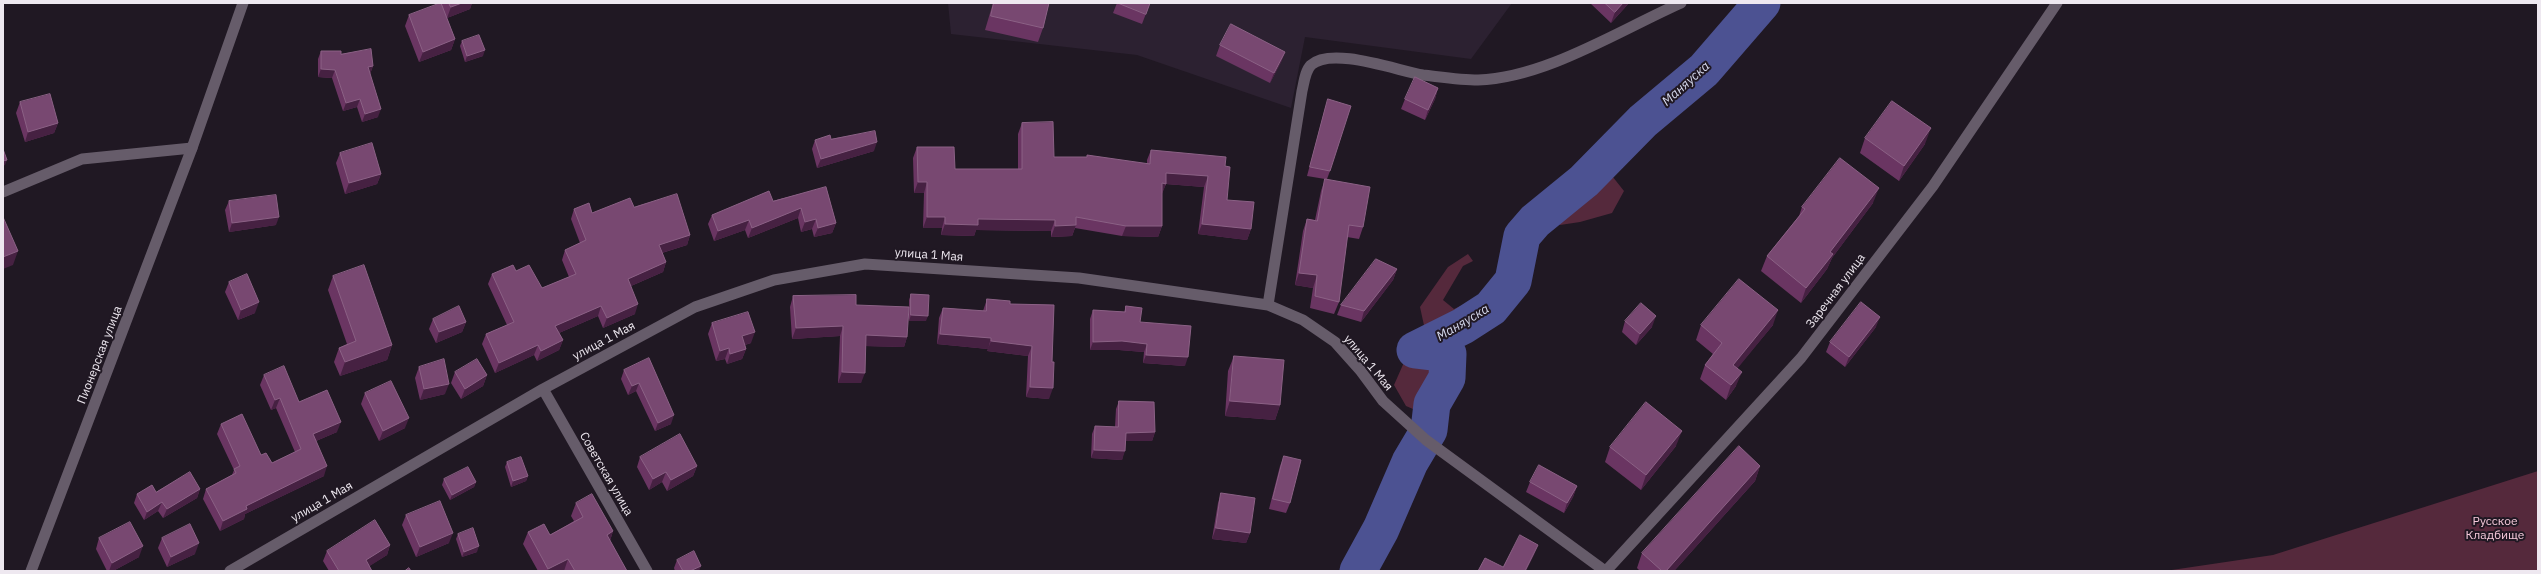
<!DOCTYPE html>
<html>
<head>
<meta charset="utf-8">
<style>
	body { margin:0 }
	#map { position:relative; width:2541px; height:574px; overflow:hidden; background:#201823; font-family:"IBM Plex Sans",sans-serif }
	canvas { display:block }
	.frame { position:absolute; inset:0; border:4px solid #eee8f0; pointer-events:none }
</style>
</head>
<body>
<div id="map">
<canvas width="2541" height="574"></canvas>
<div class="frame"></div>
</div>
<script>
const context = document.querySelector('canvas').getContext('2d');
context.lineJoin = 'round';
function fill(path, color) { context.fillStyle = color; context.fill(path, 'evenodd'); }
function trace(path, color, width, dash) { context.strokeStyle = color; context.lineWidth = width; context.lineCap = dash ? 'butt' : 'round'; context.setLineDash(dash || []); context.stroke(path); }
function drawText(font, color, halo, rows, align = 'center') {
  context.font = font + ' "IBM Plex Sans",sans-serif'; context.lineWidth = 4; context.setLineDash([]); context.textBaseline = 'middle'; context.strokeStyle = halo; context.fillStyle = color; for (const [text, x, y, turn = 0] of rows) {
    context.save(); context.translate(x, y); context.rotate((+turn || 0) * Math.PI / 180); context.textAlign = isNaN(turn) ? turn : align; if (halo) context.strokeText(text, 0, 0); context.fillText(text, 0, 0); context.restore();
  }
}
fill(new Path2D(`
	M948,3H1512L1471,59L1305,37L1291,108L1137,55L951,34Z`), '#2c2131');
fill(new Path2D(`
	M1597,157L1624,191L1612,213L1580,222L1560,225L1546,203C1562,178 1569,169 1597,157Z
	M1468,254L1473,261L1463,266L1443,300L1454,309L1467,303L1477,302L1453,325L1431,339L1427,355L1443,350L1444,368L1420,412L1406,406L1394,385L1409,351L1425,330L1420,307L1448,267Z
	M2538,471V571H2165L2273,555Z`), '#55293c');
trace(new Path2D(`
	M1358,571L1381,529L1410,462L1429,430L1432,404L1447,378L1448,354L1415,350L1463,326L1491,308L1513,281L1522,236L1535,221L1584,181L1643,121L1704,70L1762,3`), '#4c5292', 37);
trace(new Path2D(`
	M3,192L82,159L192,148
	M1268,305L1302,91C1304,83 1305,71 1311,65C1332,46 1398,71 1423,75C1441,77 1461,80 1478,80C1545,78 1620,30 1681,3
	M543,389L647,571
	M230,571L543,389L695,307L774,280L865,264L1079,278L1268,305L1303,320L1335,342L1360,370L1383,401L1426,440L1605,571
	M1606,571L1801,358L1933,186L2057,3`), '#665c6a', 11);
trace(new Path2D(`
	M31,571L192,148L243,3`), '#665c6a', 11);
fill(new Path2D(`
	M441,3H472L470,9L447,18L455,39L451,50L419,62L405,26L409,15Z
	M993,3H1049L1043,28L1038,42L985,30Z
	M1117,3H1150L1142,24L1113,13Z
	M1590,3H1629L1611,23Z
	M462,41L483,56L465,62L460,46Z
	M1220,45L1285,52L1281,62L1270,83L1216,56Z
	M321,51L341,54L373,66L370,74L378,117L362,122L357,107L343,111L332,78L318,77V59Z
	M1438,88L1435,99L1425,120L1401,109L1405,99Z
	M1328,99L1330,171L1327,179L1363,227L1359,239L1347,237L1339,302L1334,314L1310,308L1313,288L1295,285L1303,231L1307,219L1315,220L1321,191L1325,179L1307,176L1325,108Z
	M20,102L58,123L54,133L25,142L16,113Z
	M1022,123L1054,157H1087V155L1147,164V160L1151,150L1225,166L1227,200L1251,229L1247,240L1198,234L1204,187L1166,184L1162,193V226L1158,237L1122,236L1075,228L1072,236L1051,237V231L976,230L974,236L941,235L942,228H923L924,193H914L913,158L917,147L955,169H1018V134Z
	M1865,138L1925,144L1899,181L1860,153Z
	M831,139L874,151L817,168L812,149L815,140Z
	M340,153L381,174L377,184L345,194L336,163Z
	M826,187L836,223L832,233L814,237L812,229L801,232L798,218L748,238L745,230L714,241L708,224L712,215L773,201Z
	M229,201L276,225L229,232L225,210Z
	M1873,203L1832,258L1827,269L1801,303L1761,271L1767,256L1799,216L1802,207Z
	M634,207L690,235L687,245L662,253L666,262L663,272L631,286L635,314L603,328L598,316L559,333L563,340L559,350L537,361L534,355L495,373L482,344L486,334L507,325L488,284L492,274L516,271L542,288L569,277L562,260L565,250L580,243L571,219L574,209L592,213Z
	M1397,269L1393,280L1361,322L1337,315L1341,305Z
	M333,276L392,345L387,360L340,376L334,362L339,348L347,344L328,290Z
	M229,282L255,313L238,320L225,292Z
	M911,294L926,321H909V300Z
	M793,296L856,305L907,337L904,347L866,346L861,383H838L840,336L792,339L790,307Z
	M987,299L1010,304L1054,305L1049,399L1026,397L1028,356L987,351L988,349L937,344L939,318L943,308L983,311Z
	M1126,306L1140,322L1185,366L1143,363L1144,352L1119,350H1090V319L1093,310L1124,312Z
	M433,319L466,322L462,332L436,343L429,329Z
	M1625,321L1652,327L1636,345L1622,332Z
	M712,323L751,343L745,345L746,349L742,359L727,364L725,359L716,361L708,334Z
	M1701,325H1773L1737,368L1736,386L1726,400L1700,379L1705,365L1713,354L1696,340Z
	M1876,327L1845,367L1826,352L1830,342Z
	M1234,356L1280,405L1275,420L1225,416L1228,371Z
	M649,358L671,424L655,431L636,391L628,395L621,379L624,370Z
	M419,367L445,394L420,400L415,378Z
	M455,372L487,375L483,386L461,399L451,383Z
	M264,375L299,402L337,432L316,441L324,476L245,514L244,519L220,531L203,499L206,489L232,475L234,470L217,434L221,424L261,455L272,463L295,452L276,408L271,410L260,385Z
	M365,393L405,428L379,441L361,404Z
	M1119,401L1155,432L1152,441H1126L1122,460L1091,458L1092,434L1095,426L1115,427L1116,409Z
	M1676,446L1641,490L1605,462L1610,447Z
	M1284,456L1290,503L1286,513L1269,509L1280,466Z
	M640,457L697,466L693,476L667,491L662,482L649,490L637,467Z
	M507,462L528,476L526,481L511,487L505,467Z
	M1760,466L1755,481L1674,571H1640L1637,568L1642,553Z
	M444,479L476,482L474,487L450,500L442,485Z
	M1530,482L1577,486L1573,497L1564,513L1526,492Z
	M200,489L197,498L163,518L158,511L144,520L134,503L137,494Z
	M1221,493L1250,533L1246,543L1212,539L1218,503Z
	M576,503L613,531L610,541L627,571H538L523,544L528,532L550,535L574,521L571,516Z
	M406,515L449,543L416,557L402,525Z
	M458,534L477,552L462,557L456,539Z
	M99,538L139,557L113,571H107L96,549Z
	M162,538L195,554L167,567L158,548Z
	M390,545L387,555L369,566L372,571H329L323,561L327,551Z
	M677,560L699,571H675L674,568Z`), '#6a3562');
fill(new Path2D(`
	M462,3H472L470,9L447,18L451,7Z
	M1623,3H1629L1611,23L1615,12Z
	M455,39L451,50L419,62L423,52Z
	M485,50L483,56L465,62L467,56Z
	M1285,52L1281,62L1270,83L1274,73Z
	M373,66L370,74L365,75L368,67Z
	M321,69L335,70L332,78L318,77Z
	M1438,88L1435,99L1425,120L1428,110Z
	M360,99L357,107L343,111L346,103Z
	M381,109L378,117L362,122L365,114Z
	M58,123L54,133L25,142L28,132Z
	M1931,128L1925,144L1899,181L1904,166Z
	M877,142L874,151L817,168L821,159Z
	M7,160L5,165L3,166V161Z
	M1166,173L1208,176L1204,187L1166,184L1162,194H1158Z
	M381,174L377,184L345,194L349,183Z
	M918,182H927L924,193H914Z
	M1879,188L1873,203L1832,258L1827,269L1801,303L1806,288L1830,252Z
	M801,208L798,218L748,238L752,228Z
	M279,217L276,225L229,232L232,223Z
	M927,217H945L942,228H923Z
	M816,219L812,229L801,232L805,222Z
	M978,219L1055,220L1051,231L976,230L974,236L941,235L945,224Z
	M749,220L745,230L714,241L718,231Z
	M836,223L832,233L814,237L818,228Z
	M1202,224L1251,229L1247,240L1198,234Z
	M1076,225L1072,236L1051,237L1055,226Z
	M1126,226H1162L1158,237L1122,236Z
	M690,235L687,245L655,255L659,245Z
	M18,251L13,265L3,269V257Z
	M666,262L663,272L624,289L628,279Z
	M1397,269L1393,280L1361,322L1364,311Z
	M1299,273L1317,275L1313,288L1295,285Z
	M259,302L255,313L238,320L241,310Z
	M638,304L635,314L603,328L607,318Z
	M601,306L598,316L552,336L555,326Z
	M1778,310L1773,325L1728,380L1733,365Z
	M911,315L928,316L926,321H909Z
	M1656,316L1652,327L1636,345L1640,334Z
	M1880,317L1876,327L1845,367L1849,357Z
	M466,322L462,332L436,343L439,332Z
	M843,326L840,336L792,339L796,328Z
	M755,332L751,343L738,347L742,336Z
	M940,334L991,338L988,349L937,344Z
	M866,335L907,337L904,347L862,346Z
	M563,340L559,350L537,361L541,351Z
	M991,341L1032,346L1028,356L987,351Z
	M1122,341L1147,344L1144,352L1119,350H1090L1093,342Z
	M392,345L387,360L340,376L345,362Z
	M538,345L534,355L495,373L499,363Z
	M729,348L725,359L716,361L720,351Z
	M746,349L742,359L727,364L730,354Z
	M1146,355L1188,357L1185,366L1143,363Z
	M842,372L865,373L861,383H838Z
	M1742,372L1736,386L1726,400L1731,385Z
	M487,375L483,386L461,399L465,389Z
	M639,383L636,391L628,395L632,386Z
	M449,384L445,394L420,400L424,389Z
	M1030,387L1053,388L1049,399L1026,397Z
	M280,398L276,408L271,410L275,400Z
	M1230,401L1280,405L1275,420L1225,416Z
	M674,415L671,424L655,431L658,423Z
	M409,418L405,428L379,441L383,431Z
	M341,422L337,432L309,444L313,434Z
	M1682,431L1676,446L1641,490L1646,475Z
	M1155,432L1152,441H1123L1126,433Z
	M1094,450L1125,451L1122,460L1091,458Z
	M327,466L324,476L245,514L244,519L220,531L223,521L246,506Z
	M697,466L693,476L667,491L671,480Z
	M1760,466L1755,481L1674,571H1666Z
	M666,472L662,482L649,490L653,479Z
	M528,476L526,481L511,487L513,481Z
	M476,482L474,487L450,500L452,495Z
	M1577,486L1573,497L1564,513L1567,503Z
	M200,489L197,498L163,518L167,509Z
	M162,502L158,511L144,520L147,512Z
	M1216,528L1250,533L1246,543L1212,539Z
	M613,531L609,544L607,535Z
	M453,533L449,543L416,557L420,547Z
	M199,543L195,554L167,567L171,557Z
	M390,545L387,555L362,571L366,560Z
	M1538,545L1534,555L1526,571H1525Z
	M143,546L139,557L113,571H109L112,563Z
	M479,546L477,552L462,557L464,552Z
	M568,559L564,571H548V569Z
	M701,566L699,571H690Z`), '#462142');
const building = new Path2D(`
	M441,3L455,39L423,52L409,15Z
	M449,3H462L451,7Z
	M994,3H1049L1043,28L991,16Z
	M1118,3H1150L1146,14Z
	M1605,3H1623L1615,12Z
	M1231,24L1285,52L1274,73L1220,45Z
	M479,35L485,50L467,56L462,41Z
	M371,49L373,66L368,67L381,109L365,114L360,99L346,103L335,70L321,69V51H341V54Z
	M1415,77L1438,88L1428,110L1405,99Z
	M50,94L58,123L28,132L20,102Z
	M1328,99L1351,106L1330,171L1310,167Z
	M1892,101L1931,128L1904,166L1865,138Z
	M1053,122L1054,157H1087V155L1150,164L1151,150L1226,157L1225,166L1230,167L1227,200L1254,202L1251,229L1202,224L1208,176L1166,173V184L1162,183V226H1126L1076,217V225L1055,226V220L978,219V225L945,224V217H927V182H918L917,147H954L955,169H1022V123Z
	M875,131L877,142L821,159L815,140L830,135L831,139Z
	M372,143L381,174L349,183L340,153Z
	M3,149L7,160L3,161Z
	M1840,158L1879,188L1830,252L1833,254L1806,288L1767,256L1805,209L1802,207Z
	M1325,179L1370,187L1363,227L1349,225L1339,302L1315,296L1317,275L1299,273L1307,219L1317,221Z
	M826,187L836,223L818,228L816,219L805,222L801,208L752,228L749,220L718,231L712,215L769,191L773,201Z
	M677,194L690,235L659,245L666,262L628,279L638,304L607,318L601,306L555,326L563,340L541,351L538,345L499,363L486,334L514,322L492,274L513,265L516,271L529,265L542,288L576,274L565,250L586,240L574,209L589,203L592,213L630,198L634,207Z
	M276,195L279,217L232,223L229,201Z
	M3,217L18,251L3,257Z
	M1376,259L1397,269L1364,311L1341,305Z
	M364,265L392,345L345,362L339,348L356,341L333,276Z
	M247,274L259,302L241,310L229,282Z
	M1739,279L1778,310L1733,365L1742,372L1731,385L1705,365L1722,343L1701,325Z
	M911,294L929,295L928,316L911,315Z
	M856,295V305L909,307L907,337L866,335L865,373L842,372L843,326L796,328L793,296Z
	M987,299L1010,301V304L1054,305L1052,362H1054L1053,388L1030,387L1032,346L991,341V338L940,334L943,308L986,311Z
	M1861,302L1880,317L1849,357L1830,342Z
	M1641,303L1656,316L1640,334L1625,321Z
	M459,306L466,322L439,332L433,319Z
	M1126,306L1142,308L1140,322L1191,326L1188,357L1146,355L1147,344L1122,341L1093,342V310L1125,312Z
	M748,312L755,332L742,336L746,349L730,354L729,348L720,351L712,323Z
	M1234,356L1284,360L1280,405L1230,401Z
	M649,358L674,415L658,423L639,383L632,386L624,370Z
	M444,359L449,384L424,389L419,367Z
	M477,359L487,375L465,389L455,372Z
	M284,366L299,402L327,390L341,422L313,434L327,466L246,506L247,509L223,521L206,489L236,473L234,469L240,466L221,424L242,414L261,455L266,453L272,463L301,449L280,398L275,400L264,375Z
	M391,381L409,418L383,431L365,393Z
	M1119,401L1154,402L1155,432L1126,433L1125,451L1094,450L1095,426L1118,427Z
	M1646,402L1682,431L1646,475L1610,447Z
	M680,434L697,466L671,480L666,472L653,479L640,457Z
	M1739,446L1760,466L1666,571H1662L1642,553Z
	M1284,456L1301,460L1290,503L1273,499Z
	M521,457L528,476L513,481L507,462Z
	M1539,465L1577,486L1567,503L1530,482Z
	M468,467L476,482L452,495L444,479Z
	M190,472L200,489L167,509L162,502L147,512L137,494L152,485L156,492Z
	M1221,493L1255,498L1250,533L1216,528Z
	M592,494L613,531L607,535L627,571H575L568,559L548,569L528,532L544,524L550,535L583,517L576,503Z
	M440,501L453,533L420,547L406,515Z
	M375,520L390,545L366,560L372,571H339L327,551Z
	M130,522L143,546L112,563L99,538Z
	M190,524L199,543L171,557L162,538Z
	M473,528L479,546L464,552L458,534Z
	M1520,535L1538,545L1525,571H1478L1485,558L1503,567Z
	M694,551L701,566L690,571H683L677,560Z
	M409,568L411,571H405Z`);
fill(building, '#784871');
trace(building, '#8b6185', 1);
drawText('12px', '#eee8f0', '#201823', [
	["улица 1 Мая",929,255,4],
	["Заречная улица",1836,291,-53],
	["улица 1 Мая",604,341,-28],
	["Пионерская улица",100,355,-69],
	["улица 1 Мая",1368,363,50],
	["Советская улица",606,474,60],
	["улица 1 Мая",322,502,-30]
]);
drawText('12px', '#f5c9da', '#201823', [
	["Русское",2495,522],
	["Кладбище",2495,536]
]);
drawText('italic 13px', '#d7daee', '#201823', [
	["Маняуска",1686,84,-42],
	["Маняуска",1463,323,-31]
]);
</script>
</body>
</html>
